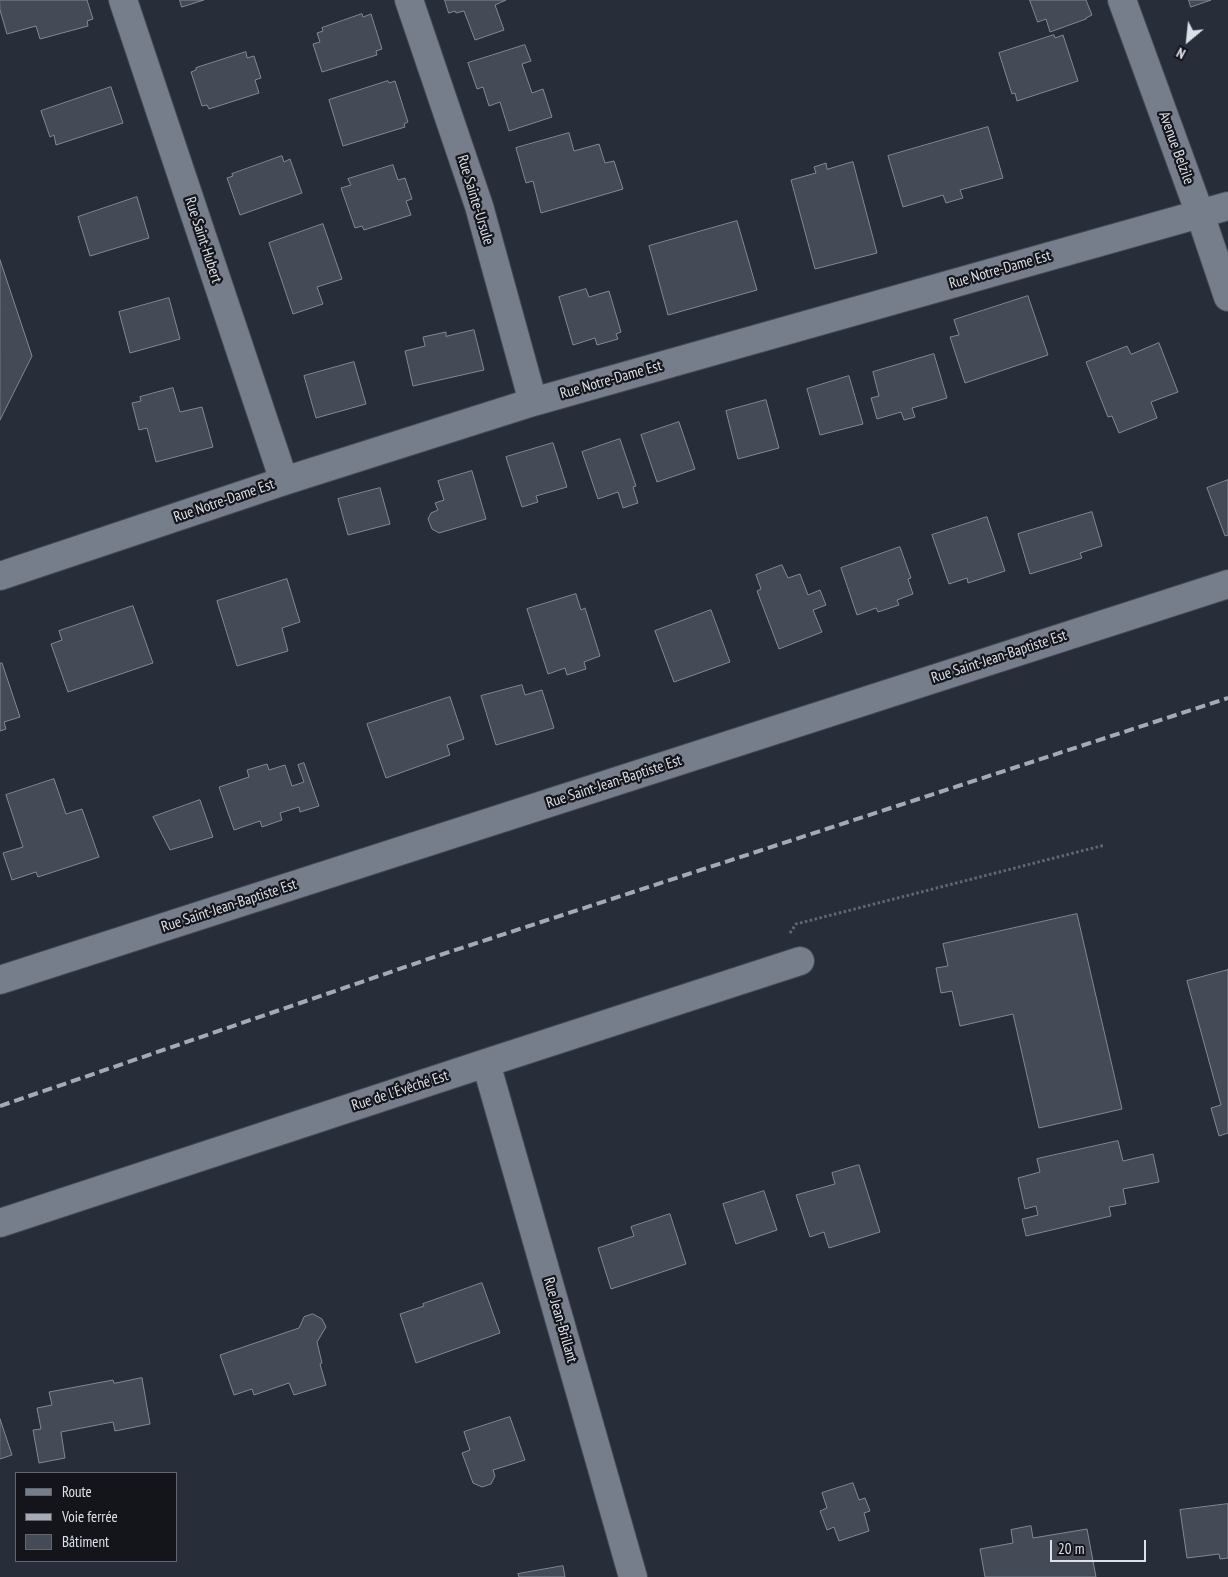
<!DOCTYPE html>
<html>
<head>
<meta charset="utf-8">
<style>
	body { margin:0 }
	#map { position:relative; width:1228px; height:1577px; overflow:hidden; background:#272d39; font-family:"PT Sans Narrow",sans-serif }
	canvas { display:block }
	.legend { position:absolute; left:15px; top:1472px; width:162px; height:90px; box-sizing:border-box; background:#13151b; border:1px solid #63666d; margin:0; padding:6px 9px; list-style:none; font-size:15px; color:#dce0e8 }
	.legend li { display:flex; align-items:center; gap:10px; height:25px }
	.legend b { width:25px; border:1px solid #63666d }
	.north { position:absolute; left:1163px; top:15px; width:50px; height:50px; -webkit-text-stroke:4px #13151b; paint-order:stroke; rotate:208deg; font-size:14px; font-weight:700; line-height:20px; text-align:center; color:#dce0e8 }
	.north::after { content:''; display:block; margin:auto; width:18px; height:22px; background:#dce0e8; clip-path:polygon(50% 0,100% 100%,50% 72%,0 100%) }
	.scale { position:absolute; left:1050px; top:1540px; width:96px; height:22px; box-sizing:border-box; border:2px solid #dce0e8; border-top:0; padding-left:6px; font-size:15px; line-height:18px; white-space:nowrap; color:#dce0e8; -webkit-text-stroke:4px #13151b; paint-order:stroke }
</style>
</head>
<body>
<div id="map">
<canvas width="1228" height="1577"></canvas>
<ul class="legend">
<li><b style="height:6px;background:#777e8b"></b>Route</li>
<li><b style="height:6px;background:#a6aab4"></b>Voie ferrée</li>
<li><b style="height:14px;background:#444b57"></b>Bâtiment</li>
</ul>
<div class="north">N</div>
<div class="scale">20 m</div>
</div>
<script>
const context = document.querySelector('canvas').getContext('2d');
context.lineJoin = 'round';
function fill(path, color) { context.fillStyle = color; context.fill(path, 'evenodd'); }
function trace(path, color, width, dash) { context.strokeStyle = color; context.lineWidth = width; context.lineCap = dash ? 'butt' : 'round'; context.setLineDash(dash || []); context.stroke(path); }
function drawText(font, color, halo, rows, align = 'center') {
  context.font = font + ' "PT Sans Narrow",sans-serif'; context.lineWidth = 4.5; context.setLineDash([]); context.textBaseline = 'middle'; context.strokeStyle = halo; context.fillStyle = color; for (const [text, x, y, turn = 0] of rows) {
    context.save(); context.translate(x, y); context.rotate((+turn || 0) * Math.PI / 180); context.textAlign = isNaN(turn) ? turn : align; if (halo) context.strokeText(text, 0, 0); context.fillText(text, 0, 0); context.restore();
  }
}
const building = new Path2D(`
	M0,0H87L93,19L87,21L88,26L40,39L36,26L7,34L0,10Z
	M180,0H204L182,7Z
	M445,0H506L495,5L504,30L475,40L464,11L456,13L455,11L449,13Z
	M1030,0H1086L1092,15L1086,18V19L1050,32L1046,19L1038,22Z
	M1189,0H1211L1191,7Z
	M362,14L363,17L371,14L382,49L376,51L377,55L322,72L313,44L320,42L317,33L323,31L322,28Z
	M1054,35L1055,38L1063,35L1078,81L1017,101L1015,93L1012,94L999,53Z
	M525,45L531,61L522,64L532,93L543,89L552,117L509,131L500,102L489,106L483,87L477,89L468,63Z
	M246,52L247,58L254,56L261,78L255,80L259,93L209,109L207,105L202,106L191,72L196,70V68Z
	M388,81L389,83L395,81L408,122L404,124L405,127L343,146L329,100Z
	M111,87L123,123L56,145L54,135L50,137L41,111Z
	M988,127L1003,178L960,190L963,198L946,203L943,195L903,207L888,156Z
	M569,133L574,151L599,144L605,163L614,161L623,189L541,213L533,181L526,183L516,148Z
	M282,156L284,162L290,159L302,193L240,215L227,178L233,176L232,174Z
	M853,162L877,253L815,269L791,180L816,173L814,167L826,163L827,169Z
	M393,165L398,180L405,178L412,199L406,201L411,215L364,230L362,226L355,228L341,188L351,185L348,179Z
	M137,197L149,238L90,256L78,217Z
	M737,221L757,290L668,315L649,246Z
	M323,224L342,279L317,287L323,304L293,314L269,243Z
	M0,260L32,356L0,420Z
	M586,289L589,297L609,291L621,332L616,334L618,339L597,345L595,338L573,345L559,297Z
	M1028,296L1048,355L965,383L950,337L959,335L954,320Z
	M169,298L180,339L130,353L119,312Z
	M474,330L484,370L413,386L405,351L425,346L423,337L446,332V336Z
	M1159,343L1178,392L1151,402L1157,418L1119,433L1112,416L1108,417L1086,362L1127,346L1131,354Z
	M934,354L947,398L912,408L915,417L904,420L901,412L877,419L871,398L879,396L873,372Z
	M354,362L366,404L316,418L304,376Z
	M849,376L863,424L820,435L807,389Z
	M173,388L180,412L202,407L213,447L156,462L147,428L139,430L132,403L141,401L140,397Z
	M766,400L779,448L738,459L726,411Z
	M679,422L695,469L657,482L641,435Z
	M620,439L636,486L633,487L638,503L623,508L618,492L598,499L582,452Z
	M553,443L567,487L536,496L538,502L522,507L506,457Z
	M472,471L486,519L439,533L432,529L428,519L431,513L438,510L435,503L444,500L438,481Z
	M1228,480V535L1225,536L1207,488Z
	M380,488L390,524L348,535L338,499Z
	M1092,512L1102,546L1080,553L1082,558L1030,574L1018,534Z
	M987,517L1005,571L968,583L967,578L949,584L932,535Z
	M900,547L911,578L908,579L913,594L897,600L899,605L878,612L876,608L857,615L841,568Z
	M782,565L788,578L800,574L808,595L820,590L826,605L813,610L822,632L779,649L757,591L761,589L756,575Z
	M287,579L300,622L282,628L288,651L237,666L217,601Z
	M576,594L581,610L585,608L600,656L584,662L586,669L567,675L565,668L548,674L527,609Z
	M133,606L153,663L68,692L51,644L62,640L59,631Z
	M711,610L730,662L674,682L655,631Z
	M2,663L20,717L4,722L6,729L0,731V664Z
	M522,685L525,695L542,690L554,728L496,745L481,696Z
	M450,697L464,739L447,745L450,755L386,778L367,724Z
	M304,763L319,806L300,812L299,807L280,813L282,820L262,827L260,821L234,830L219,787L249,777L247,770L267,764L269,770L285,765L292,786L304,782L298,765Z
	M54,779L66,814L82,809L99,857L38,877L36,872L12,880L3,853L23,847L6,795Z
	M200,800L213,837L170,850L153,817Z
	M1077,914L1122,1109L1039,1128L1013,1014L960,1026L952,991L941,993L936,968L948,966L943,944Z
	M1228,970V1133L1219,1136L1211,1108L1221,1105L1187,981Z
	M1118,1141L1123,1161L1153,1154L1159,1182L1123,1189L1126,1204L1109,1207L1111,1216L1026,1236L1022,1219L1038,1215L1036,1206L1025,1209L1018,1178L1040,1172L1037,1159Z
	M859,1165L880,1232L829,1248L824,1232L810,1237L796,1195L835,1184L832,1173Z
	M764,1191L777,1230L736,1244L723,1204Z
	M670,1214L686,1264L611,1289L598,1248L634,1236L631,1227Z
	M482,1283L500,1333L416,1363L400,1314L424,1306L423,1304Z
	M313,1314L322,1319L326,1327L317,1342L322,1363L320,1364L326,1385L294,1395L289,1383L254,1395L252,1389L234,1395L220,1355L299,1328L304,1317Z
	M142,1378L150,1424L115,1431L113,1422L61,1432L65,1458L39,1463L33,1430L41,1429L37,1408L52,1405L49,1392L113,1380L114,1383Z
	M510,1417L525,1460L493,1470L495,1476L491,1484L482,1487L473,1483L462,1453L470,1450L464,1432Z
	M0,1419L12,1455L0,1459Z
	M853,1483L859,1500L865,1498L870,1511L864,1513L869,1531L839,1541L834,1527L827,1530L820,1511L827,1508L822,1493Z
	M1228,1504V1558L1220,1559L1219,1554L1187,1558L1180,1510Z
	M1031,1526L1033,1538L1087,1529L1096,1577H985L980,1549L1013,1543L1011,1530Z
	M563,1566L565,1577H519L518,1574Z`);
fill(building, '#444b57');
trace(building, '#818996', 1);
const minor = new Path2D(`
	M123,0L284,481
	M409,0L479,206L533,402
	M0,576L284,481L533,402L1228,206
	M486,1063L633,1577
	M0,1223L486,1063L800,961`);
const tertiary = new Path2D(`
	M1122,0L1200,214L1228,297
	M0,980L1228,584`);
trace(minor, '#454a54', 30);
trace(tertiary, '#454a54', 30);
trace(new Path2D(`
	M790,933L796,924L1105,845`), '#626872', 3, [2.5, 2.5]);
trace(minor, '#777e8b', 28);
trace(tertiary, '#777e8b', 28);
trace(new Path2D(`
	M0,1106L440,955L1228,698`), '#a6aab4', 4, [10, 5]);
drawText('15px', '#dce0e8', '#13151b', [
	["Avenue Belzile",1176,148,70],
	["Rue Sainte-Ursule",475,200,73],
	["Rue Saint-Hubert",203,240,72],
	["Rue Notre-Dame Est",1000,270,-16],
	["Rue Notre-Dame Est",611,380,-16],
	["Rue Notre-Dame Est",224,501,-19],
	["Rue Saint-Jean-Baptiste Est",999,657,-18],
	["Rue Saint-Jean-Baptiste Est",614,782,-18],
	["Rue Saint-Jean-Baptiste Est",229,906,-18],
	["Rue de l'Évêché Est",400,1091,-18],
	["Rue Jean-Brillant",560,1320,74]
]);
</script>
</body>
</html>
